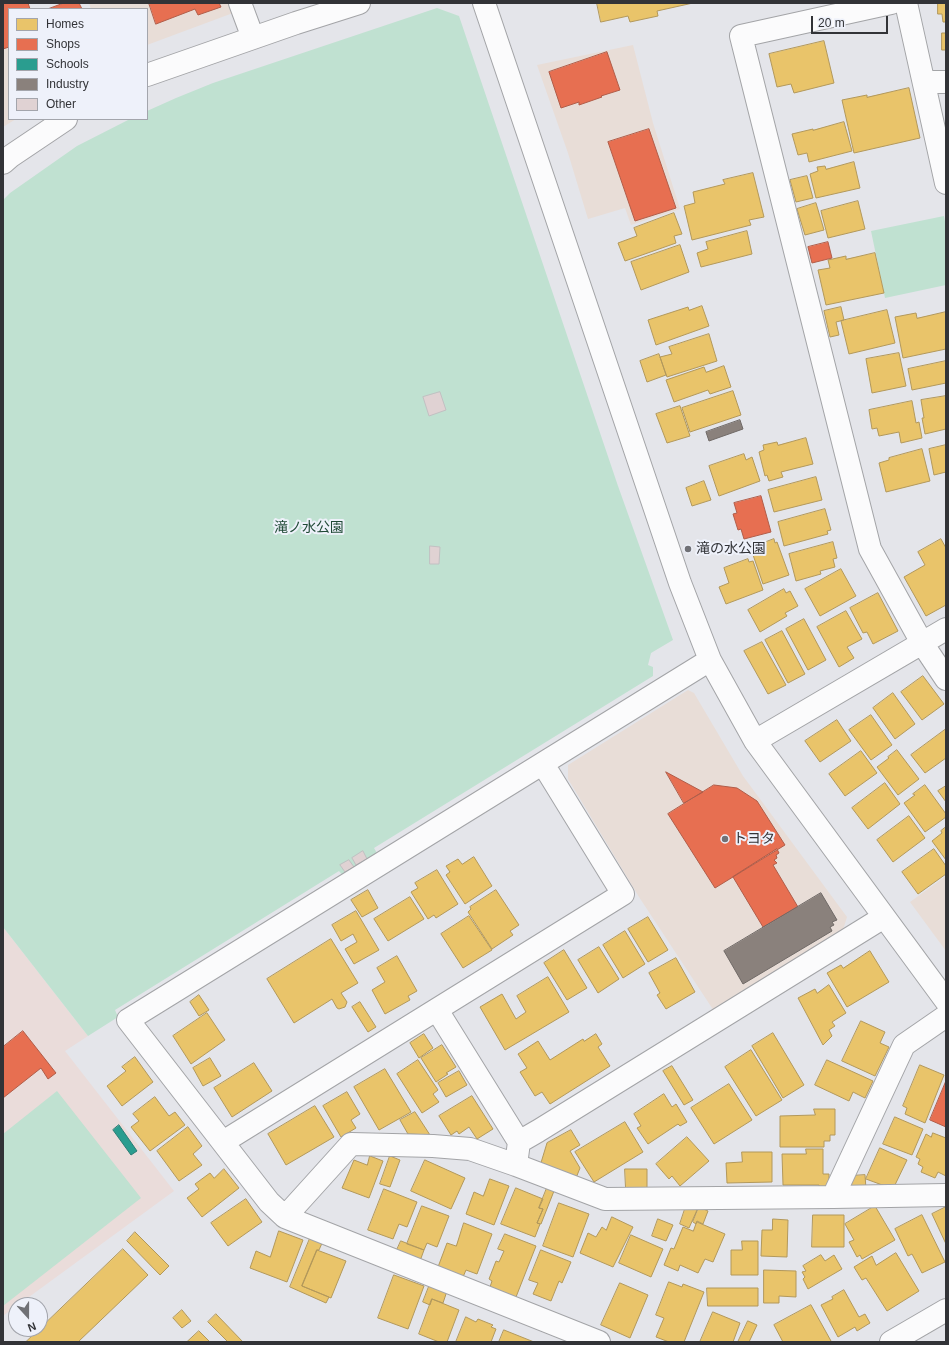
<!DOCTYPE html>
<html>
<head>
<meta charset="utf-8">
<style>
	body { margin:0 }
	#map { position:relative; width:949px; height:1345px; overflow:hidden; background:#e4e5ea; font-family:Arial,sans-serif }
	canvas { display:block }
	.frame { position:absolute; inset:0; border:4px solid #323337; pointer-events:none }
	.legend { position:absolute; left:8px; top:8px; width:140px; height:112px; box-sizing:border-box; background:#eef1fa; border:1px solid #a3a5ac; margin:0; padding:5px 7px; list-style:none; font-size:12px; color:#323337 }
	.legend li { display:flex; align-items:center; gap:8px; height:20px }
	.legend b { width:20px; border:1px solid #a3a5ac }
	.north { position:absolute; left:8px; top:1297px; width:40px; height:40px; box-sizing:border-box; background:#eef1fa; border:1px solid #a3a5ac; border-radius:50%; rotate:159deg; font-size:11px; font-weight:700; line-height:16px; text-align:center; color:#323337 }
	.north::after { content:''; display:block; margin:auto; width:14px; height:18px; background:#707176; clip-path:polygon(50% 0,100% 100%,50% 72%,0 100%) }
	.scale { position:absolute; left:811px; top:16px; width:77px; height:18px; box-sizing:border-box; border:2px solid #323337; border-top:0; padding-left:5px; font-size:12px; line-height:14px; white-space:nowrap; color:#323337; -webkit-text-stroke:3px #eef1fa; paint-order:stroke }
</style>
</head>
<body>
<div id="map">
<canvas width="949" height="1345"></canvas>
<div class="frame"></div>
<ul class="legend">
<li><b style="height:11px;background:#e9c46a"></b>Homes</li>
<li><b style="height:11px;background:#e76f51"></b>Shops</li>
<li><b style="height:11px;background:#2a9d8f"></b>Schools</li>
<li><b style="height:11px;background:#8a817c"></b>Industry</li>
<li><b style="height:11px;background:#e0d2d3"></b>Other</li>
</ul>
<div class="north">N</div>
<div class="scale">20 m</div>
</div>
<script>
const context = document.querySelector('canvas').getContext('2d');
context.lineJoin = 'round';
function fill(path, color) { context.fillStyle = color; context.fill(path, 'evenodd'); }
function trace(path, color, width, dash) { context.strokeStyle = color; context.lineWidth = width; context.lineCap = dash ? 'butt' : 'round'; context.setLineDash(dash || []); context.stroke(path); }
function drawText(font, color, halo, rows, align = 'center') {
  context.font = font + ' Arial,"Noto Sans JP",sans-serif'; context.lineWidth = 4; context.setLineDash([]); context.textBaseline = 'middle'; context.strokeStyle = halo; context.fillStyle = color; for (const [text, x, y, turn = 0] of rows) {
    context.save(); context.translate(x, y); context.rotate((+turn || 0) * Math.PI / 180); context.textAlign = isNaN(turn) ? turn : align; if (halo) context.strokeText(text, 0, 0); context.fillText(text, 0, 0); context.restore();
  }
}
fill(new Path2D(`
	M3,3H29L31,9H9V119H16L3,127Z
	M89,3H229L233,13L147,45V9H91Z
	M633,45L653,123L680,209L631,225L625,208L588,219L568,153L537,65Z
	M688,690L694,693L743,776L847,917L843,930L714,1011L639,897L568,779V765Z
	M946,876V951L910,902Z`), '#e8ddd7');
fill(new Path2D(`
	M3,927L88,1036L65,1051L174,1191L18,1305H16V1306L3,1316Z`), '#eadcda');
fill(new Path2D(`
	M437,8L459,16L618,486L673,640L651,653L648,665L653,667V676L374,848L378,855L343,876L339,871L115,1010L118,1017L88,1036L3,927V200L10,193L77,146L130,119H147V111L176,98L213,83Z
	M944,216L946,227V285L885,298L871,231Z
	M57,1091L141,1198L3,1306V1134Z`), '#c0e1d1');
const homes = new Path2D(`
	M597,3H693L657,11L658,16L630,22L628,16L601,22Z
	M938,3H946V22H943L942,14H938Z
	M942,33H946V50H942Z
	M824,41L834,83L794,93L791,84L777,87L769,54Z
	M909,88L920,138L854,153L842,100L867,95V97Z
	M844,122L852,151L809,162L807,153L798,155L792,134L813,129V130Z
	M854,162L860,188L816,198L810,174L818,171L817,167L825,166L826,169Z
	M753,173L764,217L749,220L751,225L692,240L684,206L695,203L693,192L725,184L723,180Z
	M807,176L813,198L796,202L790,180Z
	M858,201L865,229L828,238L821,211Z
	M816,203L824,230L805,235L797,209Z
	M674,213L682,234L674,236L676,243L625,261L618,243L637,236L634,228Z
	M747,231L752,254L701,267L697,253L708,249L706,242Z
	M680,245L689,272L641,290L631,262Z
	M875,253L884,293L826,305L818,270L830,268L828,260L846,256V259Z
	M702,306L709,326L656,345L648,320L688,307L689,310Z
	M841,307L844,320L836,322L839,335L830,337L824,311Z
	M887,310L895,343L849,354L841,321Z
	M946,312V349L903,358L895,317L916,313L917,318Z
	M709,334L717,361L667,377L660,357L672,354L669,347Z
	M899,353L906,386L872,393L866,359Z
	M659,354L666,375L647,382L640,361Z
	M946,361V383L912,390L908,369Z
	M724,366L731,387L710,394L708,390L674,402L666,380L704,367L706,372Z
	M733,391L741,415L690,432L682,408Z
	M946,396V429L925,434L922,418H924L921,400Z
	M912,401L916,423L919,422L922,438L901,443L899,432L879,436L877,428L872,429L869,410Z
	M680,406L690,436L667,443L656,414Z
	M806,438L813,464L781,472L783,477L769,481L767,475L765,476L759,452L764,450L763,445L777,442L778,445Z
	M946,445V472L934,475L929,449Z
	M922,449L930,481L886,492L879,463L889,460V458Z
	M744,454L746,460L752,457L760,481L719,496L709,466Z
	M816,477L822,500L774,512L768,490Z
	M704,481L711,500L692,506L686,488Z
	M825,509L831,530L827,531L828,534L784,546L778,522Z
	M774,539L775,543L777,542L789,575L763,584L751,549L762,546L761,544Z
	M941,539L946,548V605L926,616L904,577L925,565L918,552Z
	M833,542L837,558L833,559L835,567L820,571L821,574L796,581L789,554Z
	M748,559L749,562L753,561L763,590L726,604L719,587L729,583L724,568Z
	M841,569L856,596L820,616L805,589Z
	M784,589L786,593L790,591L798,606L785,613L787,616L760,632L748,610Z
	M878,593L898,631L873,644L867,632L863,633L850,608Z
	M846,611L862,639L847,647L854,658L839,667L817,627Z
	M804,619L826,660L808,670L786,629Z
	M782,631L805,674L788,683L765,640Z
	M762,642L786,685L768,694L744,651Z
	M923,676L944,704L922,720L901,692Z
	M893,693L915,724L895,739L873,708Z
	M871,715L892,745L871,760L849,730Z
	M837,720L851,741L820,762L805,741Z
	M946,729V758L925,773L911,755Z
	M897,750L919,779L898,795L877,767L889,758L888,757Z
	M861,751L877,773L845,796L829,774Z
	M885,783L900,804L868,829L852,808Z
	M925,785L946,814V817L925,832L904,803L915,795L913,794Z
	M946,786V802L938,791Z
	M909,816L925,838L893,862L877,840Z
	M946,827V860L932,841L942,833L941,831Z
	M934,849L946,866V874L918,894L902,872Z
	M474,857L492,886L465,904L446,875L450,872L446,866L458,859L462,864Z
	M437,870L458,904L436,918L434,915L428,919L411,892L418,888L415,883Z
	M368,890L378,908L362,917L351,900Z
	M496,890L519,925L510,931L513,935L492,949L468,912L471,909L470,907Z
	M410,897L424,919L388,941L374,919Z
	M356,911L379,950L354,964L345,949L357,942L353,934L341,941L332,925Z
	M469,916L492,950L463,968L441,934Z
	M648,917L668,950L648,962L628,929Z
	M625,931L645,964L623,978L603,945Z
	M331,939L358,983L341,993L347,1002L345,1007L339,1009L337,1008L332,999L294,1023L267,979Z
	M599,947L619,979L598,993L578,960Z
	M564,950L587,988L567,1000L544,963Z
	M870,951L889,982L847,1007L827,973L841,965L843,968Z
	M397,956L417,991L408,996L410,1000L385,1014L372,990L385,982L377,968Z
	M676,958L695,992L666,1009L657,995L660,993L649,973Z
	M548,977L569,1012L505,1050L480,1007L502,994L516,1019L526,1012L517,996Z
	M829,985L846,1013L832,1022L835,1026L829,1030L832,1036L823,1045L798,998L815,989L817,993Z
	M199,995L209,1010L199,1016L190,1002Z
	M360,1002L376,1027L368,1032L352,1007Z
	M207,1013L225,1040L191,1064L173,1036Z
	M861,1021L885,1032L880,1043L889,1047L875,1076L842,1061Z
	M773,1033L804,1085L783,1098L752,1046Z
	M424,1034L433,1048L419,1058L410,1043Z
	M596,1034L602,1044L598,1047L610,1066L550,1104L542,1092L535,1096L520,1072L527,1068L518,1054L538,1041L550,1060L583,1039L584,1041Z
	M442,1045L456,1067L446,1073L448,1074L436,1082L421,1058Z
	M751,1050L782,1100L756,1116L725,1067Z
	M135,1057L153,1082L122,1106L107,1086L126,1071L122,1067Z
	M210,1058L221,1076L203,1086L193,1068Z
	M418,1060L438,1090L433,1094L439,1102L422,1113L397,1074Z
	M827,1060L873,1081L865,1098L853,1092L849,1101L815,1085Z
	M254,1063L272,1091L232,1117L214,1088Z
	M920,1065L944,1075L925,1123L905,1114L907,1108L903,1106Z
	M672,1066L693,1100L684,1105L663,1071Z
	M385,1069L411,1112L379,1130L354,1087Z
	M459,1071L467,1085L446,1097L438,1083Z
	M729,1084L752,1120L714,1144L691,1108Z
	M347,1092L360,1114L351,1120L356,1128L341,1137L323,1106Z
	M664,1094L672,1107L676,1104L687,1122L680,1126L678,1124L648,1144L637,1128L641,1126L634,1114Z
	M472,1096L493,1129L477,1139L469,1127L459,1134L457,1131L451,1135L439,1116Z
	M155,1097L169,1116L175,1112L185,1125L150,1151L131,1127L139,1121L133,1114Z
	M315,1106L334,1137L286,1165L268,1134Z
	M814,1109H835V1135H830V1141H824V1147H780V1116L815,1115Z
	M415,1112L417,1115L430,1135L408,1134L400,1120Z
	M895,1117L923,1129L912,1155L883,1144Z
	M625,1122L643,1152L594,1182L575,1152Z
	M188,1127L202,1146L193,1154L202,1165L179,1181L157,1151Z
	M571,1130L580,1145L570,1151L580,1168L576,1178L540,1166L547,1143Z
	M933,1133L946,1138V1176L938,1172L935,1178L921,1172L923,1167L918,1164L920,1159L916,1157L926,1134L931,1137Z
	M687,1137L709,1161L680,1186L672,1176L669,1179L656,1164Z
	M880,1148L907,1160L893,1189L866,1179Z
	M806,1149H823V1174H829V1187H819V1185H783L782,1154H806Z
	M742,1152H772V1182L727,1183L726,1163L742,1162Z
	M370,1156L383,1161L369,1198L342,1188L354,1160L367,1165Z
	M390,1156L400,1160L390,1187L380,1184Z
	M425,1160L465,1178L451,1209L411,1191Z
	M224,1169L239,1188L202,1217L187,1198L199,1189L195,1184L210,1173L214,1178Z
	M625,1169H647V1188L626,1189Z
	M865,1175L866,1189L852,1190L851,1176Z
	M490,1179L509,1186L494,1225L466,1214L474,1192L483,1196Z
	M516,1188L543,1199L539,1208L543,1209L537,1223L540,1224L535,1237L501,1224Z
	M547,1188L554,1191L541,1224L537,1223L543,1209L539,1208Z
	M384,1189L417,1202L407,1227L399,1224L393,1239L368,1230Z
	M246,1199L262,1222L228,1246L211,1223Z
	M559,1203L589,1214L573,1257L543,1246Z
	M422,1206L449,1216L437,1247L427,1243L424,1250L407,1244Z
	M686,1206L697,1210L689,1228L680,1224Z
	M875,1206L895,1240L862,1259L860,1255L857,1257L849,1242L854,1240L845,1224Z
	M699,1207L708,1211L703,1224L697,1221L696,1224L693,1222Z
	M946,1207V1244L932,1214Z
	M813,1215H844V1247H812Z
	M922,1215L945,1262L922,1273L912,1254L908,1256L895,1229Z
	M612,1217L633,1227L613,1267L580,1253L588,1233L596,1237L602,1227L606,1230Z
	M658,1219L673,1225L666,1241L652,1236Z
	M773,1219L788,1220L787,1257L761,1256L762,1230H772Z
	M697,1222L725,1234L713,1262L705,1259L698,1273L680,1265L678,1271L664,1265L671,1248L674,1249L683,1227L693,1231Z
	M464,1223L492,1234L477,1274L466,1270L463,1277L438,1267L447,1243L456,1246Z
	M279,1231L303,1240L287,1282L250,1268L256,1251L270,1257Z
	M135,1232L169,1266L160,1275L127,1241Z
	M505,1234L536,1246L516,1297L490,1287L492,1281L489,1279L496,1261L499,1262L504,1251L498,1249Z
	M631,1235L663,1249L651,1277L619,1263Z
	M311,1236L323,1241L319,1250H317L302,1286L329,1297L326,1303L290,1287Z
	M401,1241L424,1250L420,1261L396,1252Z
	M742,1241H758V1275H731V1250H742Z
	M123,1249L148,1275L78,1342H26Z
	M317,1250L346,1261L331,1298L302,1286Z
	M541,1250L571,1262L562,1283L559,1281L551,1301L533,1294L538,1283L529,1280Z
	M896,1253L919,1291L887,1311L866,1278L862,1280L854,1267L872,1256L876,1265Z
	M821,1255L825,1261L834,1255L842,1269L808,1289L803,1279L805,1277L802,1272L806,1271L803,1266Z
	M764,1270L796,1271V1297L779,1296V1303H764Z
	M394,1275L424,1286L408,1329L378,1318Z
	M669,1282L682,1287L683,1284L704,1292L684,1342H669L656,1337L664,1318L656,1315Z
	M620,1283L648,1295L630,1338L601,1325Z
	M430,1284L447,1291L443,1303L432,1299L430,1305L423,1302Z
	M707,1288H758V1306H708Z
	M844,1290L859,1317L865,1314L870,1323L857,1331L855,1327L838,1337L821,1305L833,1299L832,1297Z
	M432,1299L459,1310L447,1342H439L419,1334Z
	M811,1305L831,1341L828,1342H783L774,1325Z
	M182,1310L191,1321L182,1328L173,1318Z
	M713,1312L740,1323L733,1342H700Z
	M216,1314L243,1342H228L208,1322Z
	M466,1317L476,1322L478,1319L493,1325L491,1327L496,1329L491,1342H456Z
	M748,1321L757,1325L749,1342H738Z
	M504,1330L534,1342H499Z
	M199,1331L210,1342H187Z`);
fill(homes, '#e9c46a');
trace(homes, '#b2985b', 1);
const shops = new Path2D(`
	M3,3H28L30,9H9V47L3,49Z
	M64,3H79L82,9H48Z
	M149,3H219L221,7L198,15L195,9L156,24Z
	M607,52L620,90L601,96L602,97L579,105V102L561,108L549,72Z
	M649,129L676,208L635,221L608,142Z
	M828,242L832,258L812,263L808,247Z
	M761,496L771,532L744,539L741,529L738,530L733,514L737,513L734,503Z
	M666,772L703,792L684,803Z
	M714,785L737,788L757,801L785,845L715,888L668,814Z
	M777,849L779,853L776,855L777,858L774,860L777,863L773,865L798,907L763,927L733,877Z
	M23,1031L56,1073L48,1079L41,1068L3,1098V1047Z
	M946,1081V1127L930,1120Z`);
fill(shops, '#e76f51');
trace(shops, '#b15d49', 1);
const schools = new Path2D(`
	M119,1125L137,1151L131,1155L113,1130Z`);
fill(schools, '#2a9d8f');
trace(schools, '#2c7d75', 1);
const industry = new Path2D(`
	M740,420L743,429L709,441L706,432Z
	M821,893L837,920L832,922L834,925L830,927L832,931L743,984L724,951Z`);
fill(industry, '#8a817c');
trace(industry, '#706a67', 1);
const building = new Path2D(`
	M440,392L446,410L429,416L423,397Z
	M430,546L440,547L439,564H430Z
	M363,851L367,859L356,865L352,858Z
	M349,860L354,867L345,872L340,865Z`);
fill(building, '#e0d2d3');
trace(building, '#c2c0c2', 1);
const minor = new Path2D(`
	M240,3L253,38
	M484,3L680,583L710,660L755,741L946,1001
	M891,3L741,36L870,549L922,643L946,679
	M906,3L946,183
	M147,75L296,23L359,3
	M924,82H946
	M3,163L11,156L66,119
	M755,741L946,629
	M437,1010L519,1142
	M223,1142L623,894L543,764
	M516,1165L605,1199L833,1197L946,1195
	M833,1197L904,1045L946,1016
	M285,1217L269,1202L128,1020L710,660
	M599,1342L285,1217L351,1144L433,1146L470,1149L516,1165L519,1142L538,1131L884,917
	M891,1342L946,1310`);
trace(minor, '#a3a4a7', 24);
trace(minor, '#fbfbfc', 22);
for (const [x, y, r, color] of [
	[688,549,4,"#707176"],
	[725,839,4,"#707176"]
]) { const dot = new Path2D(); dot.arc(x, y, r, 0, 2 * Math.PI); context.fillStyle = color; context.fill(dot); trace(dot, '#eef1fa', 1.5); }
drawText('14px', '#204a36', '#eef1fa', [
	["滝ノ水公園",309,528]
]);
drawText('14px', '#323337', '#eef1fa', [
	["滝の水公園",696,549],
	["トヨタ",733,839]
], 'left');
</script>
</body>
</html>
